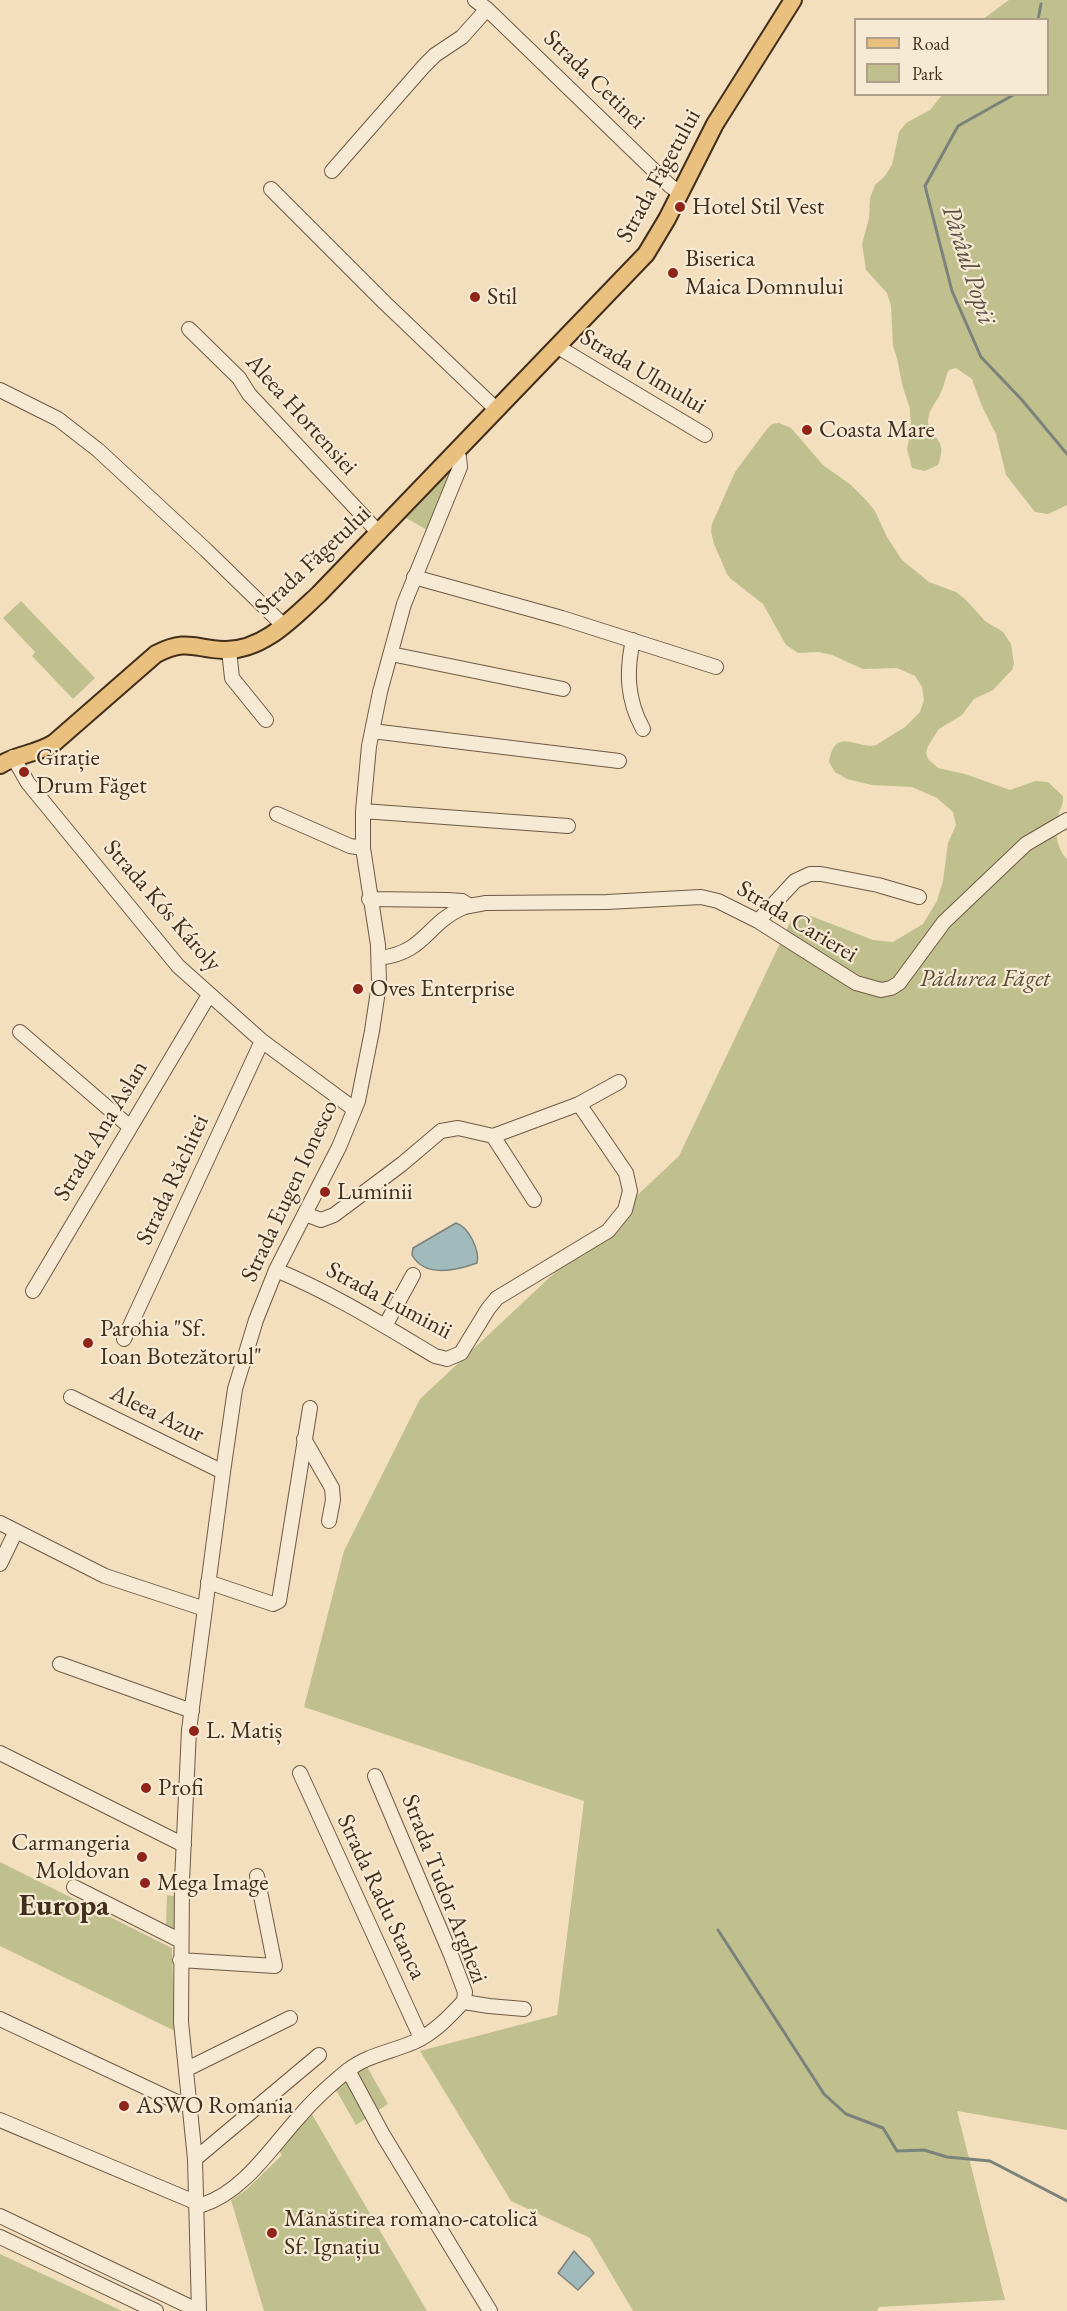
<!DOCTYPE html>
<html>
<head>
<meta charset="utf-8">
<style>
	body { margin:0 }
	#map { position:relative; width:1067px; height:2311px; overflow:hidden; background:#f3dfbe; font-family:"EB Garamond",serif }
	canvas { display:block }
	.legend { position:absolute; left:854px; top:18px; width:195px; height:78px; box-sizing:border-box; background:#f7ead5; border:2px solid #ae9f8b; margin:0; padding:8px 10px; list-style:none; font-size:18px; color:#412e1b }
	.legend li { display:flex; align-items:center; gap:12px; height:30px }
	.legend b { width:30px; border:2px solid #ae9f8b }
</style>
</head>
<body>
<div id="map">
<canvas width="1067" height="2311"></canvas>
<ul class="legend">
<li><b style="height:8px;background:#eac07f"></b>Road</li>
<li><b style="height:16px;background:#c0c08e"></b>Park</li>
</ul>
</div>
<script>
const context = document.querySelector('canvas').getContext('2d');
context.lineJoin = 'round';
function fill(path, color) { context.fillStyle = color; context.fill(path, 'evenodd'); }
function trace(path, color, width, dash) { context.strokeStyle = color; context.lineWidth = width; context.lineCap = dash ? 'butt' : 'round'; context.setLineDash(dash || []); context.stroke(path); }
function drawText(font, color, halo, rows, align = 'center') {
  context.font = font + ' "EB Garamond",serif'; context.lineWidth = 4.5; context.setLineDash([]); context.textBaseline = 'middle'; context.strokeStyle = halo; context.fillStyle = color; for (const [text, x, y, turn = 0] of rows) {
    context.save(); context.translate(x, y); context.rotate((+turn || 0) * Math.PI / 180); context.textAlign = isNaN(turn) ? turn : align; if (halo) context.strokeText(text, 0, 0); context.fillText(text, 0, 0); context.restore();
  }
}
fill(new Path2D(`
	M1009,0H1067V505L1048,514L1035,512L1006,475L996,434L981,404L972,379L956,368L949,370C945,377 945,384 941,392C937,402 928,409 928,422C930,439 949,438 938,465L925,471L912,468L907,449L911,429L910,409L902,384L897,358L893,346L891,306L887,293L866,270L862,244L869,218L870,198L875,185L885,176L892,165L899,132L906,123L930,110L942,95L1048,94V20L983,19Z
	M779,423L791,428L823,465L851,485L866,500L875,511L887,537L902,560L929,582L956,592L966,600L985,621L1003,632L1011,644L1014,664L1012,670L993,690L974,699L962,715L939,729L928,746L926,753L928,759L938,768L965,774L1010,790L1035,781L1048,782L1063,796C1064,805 1059,810 1057,819C1054,831 1058,851 1067,859V2130L957,2111L1005,2300L879,2307L877,2311H633L590,2238L511,2201L420,2051L557,2015L584,1801L304,1707L344,1551L420,1399L679,1156L793,916L806,914L873,940L893,942L923,924L937,901L943,881L948,843L956,825L953,812L937,798L912,787L872,785L847,779L835,772L829,762C835,725 857,750 876,745L905,727L920,712L924,700L922,687L915,676L897,668L863,669L832,655L819,652L798,653L786,645L763,604L731,579L727,574L714,544L711,531L712,524L735,472L767,429L772,424Z
	M450,470L454,475L429,531L406,518Z
	M21,601L95,678L73,699L32,656L35,652L3,618Z
	M0,1862L172,1948L174,2012L177,2032L0,1946Z
	M167,1895L175,1896L174,1930L166,1927Z
	M366,2065L388,2104L356,2125L336,2090Z
	M310,2111L427,2311H264L231,2200L246,2190L282,2155L277,2148Z
	M0,2254L122,2311H0Z`), '#c0c08e');
const water = new Path2D(`
	M456,1223C469,1227 480,1251 477,1263C455,1271 425,1278 412,1255L413,1248Z
	M574,2251L594,2273L578,2290L558,2273Z`);
fill(water, '#a1babc');
trace(water, '#7b827c', 1.5);
trace(new Path2D(`
	M1038,20L1041,4
	M1015,94L958,126L925,186L952,291L981,357L1022,400L1067,454
	M718,1930L824,2094L846,2114L883,2128L897,2151L924,2150L947,2157L990,2161L1067,2201`), '#7b827c', 3);
const minor = new Path2D(`
	M475,0L487,9L669,185L680,193
	M332,171L424,66L435,55L462,37L487,9
	M271,189L385,303L497,410
	M189,329L239,378L249,394L379,533
	M558,347L705,435
	M0,390L58,419L98,450L206,550L283,625
	M414,577L562,618L716,667
	M633,640C626,672 627,700 643,729
	M229,650L232,678L266,720
	M391,654L563,689
	M372,731L619,761
	M13,757L28,783L178,966L262,1041L354,1109
	M363,811L568,826
	M277,814L350,846L363,848
	M369,899L448,900L462,901L470,906
	M758,921L795,881L810,874H821L878,885L919,897
	M379,958C425,953 426,924 462,908C469,905 477,905 485,903L607,902L701,897L718,901L758,921L856,983L881,990L891,988L899,983L944,922L1026,844L1067,820
	M20,1032L130,1127
	M579,1104L619,1082
	M493,1136L534,1200
	M276,1270C332,1293 383,1325 435,1356L447,1359L461,1353L488,1309L497,1298L608,1231L625,1210L630,1191L626,1173L579,1104L493,1136L458,1128L441,1131L402,1164L334,1215L321,1220L305,1214
	M33,1291L209,995
	M385,1326L413,1275
	M124,1339L262,1041
	M71,1397L223,1472
	M304,1439L332,1488L333,1500L329,1521
	M0,1523L105,1576L205,1609
	M0,1564L16,1531
	M208,1582L273,1604L279,1601L310,1408
	M60,1664L192,1711
	M0,1753L184,1845
	M300,1773L421,2038
	M74,1887L181,1941
	M180,1960L275,1966L257,1876
	M464,2002L489,2006L524,2009
	M0,2019L177,2102L191,2106
	M187,2069L290,2018
	M348,2070L383,2135L490,2311
	M0,2120L202,2205C244,2192 272,2146 300,2116C314,2099 330,2085 347,2071C367,2055 391,2052 414,2042C434,2033 449,2017 464,2001L465,1992L451,1955L375,1776
	M195,2159L319,2055
	M0,2216L199,2311
	M0,2237L156,2311
	M199,2311L195,2159L181,2022L182,1881L189,1730L223,1472L235,1389L256,1320L276,1270L339,1147L358,1101L372,1031L379,984L378,945L363,848V811L369,746L380,692L404,604L460,467L459,457L456,452`);
const major = new Path2D(`
	M0,765C17,754 37,754 54,743L156,654C188,638 194,649 224,650C263,651 293,618 319,594L646,254L667,219L715,124L793,0`);
trace(minor, '#6e5a44', 16);
trace(major, '#412e1b', 20);
trace(minor, '#f7ead5', 14);
trace(major, '#eac07f', 16);
for (const [x, y, r, color] of [
	[680,207,6,"#8f2418"],
	[673,273,6,"#8f2418"],
	[475,297,6,"#8f2418"],
	[807,430,6,"#8f2418"],
	[24,772,6,"#8f2418"],
	[358,989,6,"#8f2418"],
	[325,1192,6,"#8f2418"],
	[88,1343,6,"#8f2418"],
	[194,1731,6,"#8f2418"],
	[146,1788,6,"#8f2418"],
	[142,1857,6,"#8f2418"],
	[145,1883,6,"#8f2418"],
	[124,2106,6,"#8f2418"],
	[272,2233,6,"#8f2418"]
]) { const dot = new Path2D(); dot.arc(x, y, r, 0, 2 * Math.PI); context.fillStyle = color; context.fill(dot); trace(dot, '#f7ead5', 2); }
drawText('24px', '#412e1b', '#f7ead5', [
	["Strada Cetinei",594,80,44],
	["Strada Făgetului",659,176,-61],
	["Strada Ulmului",643,372,31],
	["Aleea Hortensiei",301,415,48],
	["Strada Făgetului",313,561,-43],
	["Strada Kós Károly",162,906,49],
	["Strada Carierei",797,922,31],
	["Strada Ana Aslan",101,1131,-59],
	["Strada Răchitei",173,1180,-65],
	["Strada Eugen Ionesco",290,1191,-65],
	["Strada Luminii",389,1301,28],
	["Aleea Azur",157,1414,26],
	["Strada Tudor Arghezi",444,1889,69],
	["Strada Radu Stanca",381,1897,65]
]);
drawText('24px', '#412e1b', '#f7ead5', [
	["Hotel Stil Vest",692,207],
	["Biserica",685,259],
	["Maica Domnului",685,287],
	["Stil",487,297],
	["Coasta Mare",819,430],
	["Girație",36,758],
	["Drum Făget",36,786],
	["Oves Enterprise",370,989],
	["Luminii",337,1192],
	["Parohia \"Sf.",100,1329],
	["Ioan Botezătorul\"",100,1357],
	["L. Matiș",206,1731],
	["Profi",158,1788],
	["Carmangeria",130,1843,"right"],
	["Moldovan",130,1871,"right"],
	["Mega Image",157,1883],
	["ASWO Romania",136,2106],
	["Mănăstirea romano-catolică",284,2219],
	["Sf. Ignațiu",284,2247]
], 'left');
drawText('italic 24px', '#5a4b32', '#f7ead5', [
	["Pădurea Făget",985,979]
]);
drawText('italic 26px', '#595143', '#f7ead5', [
	["Pârâul Popii",968,265,72]
]);
drawText('bold 30px', '#412e1b', '#f7ead5', [
	["Europa",64,1907]
]);
</script>
</body>
</html>
